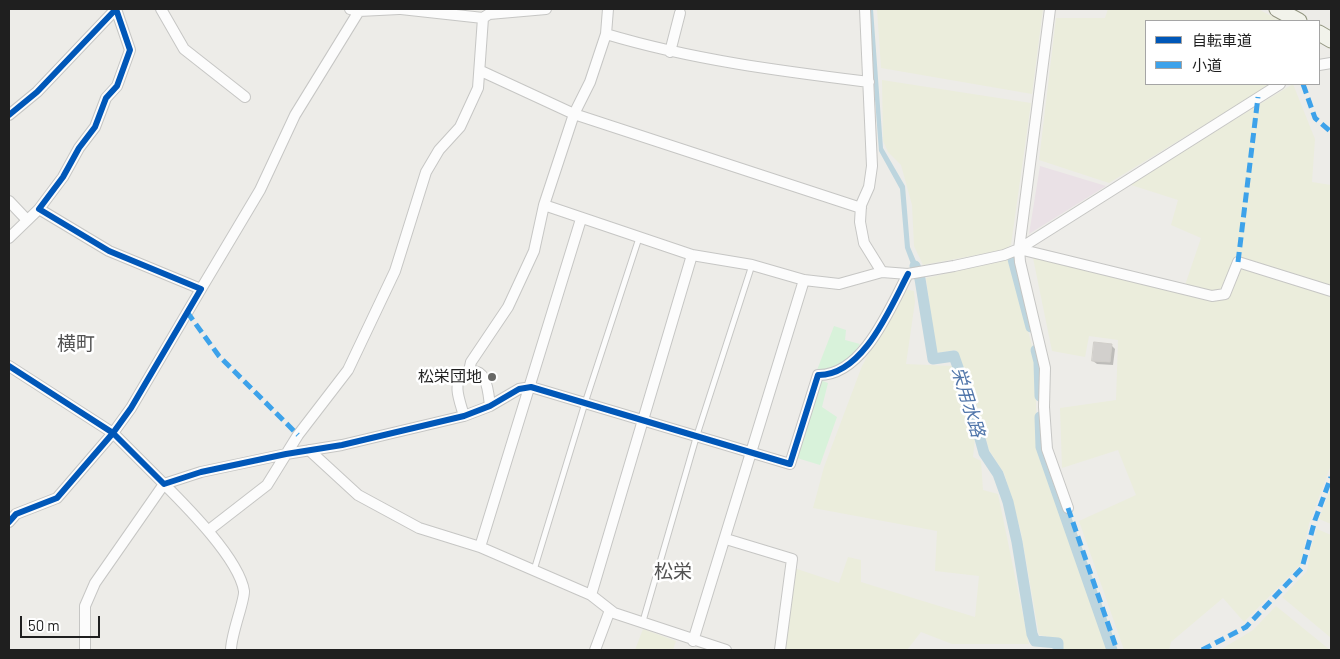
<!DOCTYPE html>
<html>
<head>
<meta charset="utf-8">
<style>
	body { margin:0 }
	#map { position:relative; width:1340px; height:659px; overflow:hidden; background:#edece8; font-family:Barlow,"Noto Sans JP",sans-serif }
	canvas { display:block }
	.frame { position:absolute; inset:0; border:10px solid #1f1f1f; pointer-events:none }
	.legend { position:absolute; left:1145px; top:20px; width:175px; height:65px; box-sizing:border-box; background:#fff; border:1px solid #a5a5a5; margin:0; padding:6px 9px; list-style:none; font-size:15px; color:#1f1f1f }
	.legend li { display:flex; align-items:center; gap:10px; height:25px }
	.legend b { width:25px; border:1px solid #a5a5a5 }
	.scale { position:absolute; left:20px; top:616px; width:80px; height:22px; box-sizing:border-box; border:2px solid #1f1f1f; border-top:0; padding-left:6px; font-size:15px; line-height:18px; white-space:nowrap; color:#1f1f1f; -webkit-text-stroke:4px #fff; paint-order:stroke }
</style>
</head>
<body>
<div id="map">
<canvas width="1340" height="659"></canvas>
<div class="frame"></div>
<ul class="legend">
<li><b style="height:6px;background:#0057b8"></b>自転車道</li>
<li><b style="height:6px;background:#3da2ea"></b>小道</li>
</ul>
<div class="scale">50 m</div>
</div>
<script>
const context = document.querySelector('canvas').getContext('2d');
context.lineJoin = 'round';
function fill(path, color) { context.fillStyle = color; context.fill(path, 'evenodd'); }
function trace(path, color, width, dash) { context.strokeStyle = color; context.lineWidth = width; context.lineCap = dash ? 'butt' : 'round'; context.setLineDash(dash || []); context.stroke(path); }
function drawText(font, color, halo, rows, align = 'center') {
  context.font = font + ' Barlow,"Noto Sans JP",sans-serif'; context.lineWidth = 5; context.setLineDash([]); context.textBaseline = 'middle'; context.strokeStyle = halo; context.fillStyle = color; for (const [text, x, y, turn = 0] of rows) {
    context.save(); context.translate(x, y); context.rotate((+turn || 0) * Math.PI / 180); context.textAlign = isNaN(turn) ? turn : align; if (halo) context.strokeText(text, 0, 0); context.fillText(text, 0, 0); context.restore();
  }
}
fill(new Path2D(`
	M1040,166L1106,186L1029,234Z`), '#eae1e6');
fill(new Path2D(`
	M877,9H1043L1032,94L881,68Z
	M1108,9H1258L1281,21H1146V84H1272L1109,183L1039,160L1056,18H1105Z
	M882,80L1031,103L1011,245L1004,250L923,265L914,246L912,205L901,165L888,152L883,141Z
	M1293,84L1315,139L1312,182L1331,185V465L1309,524L1301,564L1244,622L1223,598L1171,642L1169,650H1124L1079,521L1136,495L1118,450L1062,468L1060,408L1116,400L1118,340L1089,336L1085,357L1052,351L1032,253L1182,294L1201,238L1171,225L1178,200L1128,184Z
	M1011,259L1035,359L1037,446L1109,650H1062L1061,639L1039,635L1021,532L1004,473L989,450L978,409L956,350L936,353L926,278Z
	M905,289L914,291L915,302L906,364L952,366L975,438L973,457L981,461L983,490L998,494L1029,644H952L921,632L907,650H782L794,568L839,583L848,557L861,560V582L975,617L979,576L935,571L937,531L813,508L824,467L862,366Z
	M1331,488V524L1319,519Z
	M1317,529L1331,535V638L1282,597L1307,571L1311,547Z
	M1276,606L1330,650H1220L1253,630Z
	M643,629L676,641L673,650H635Z`), '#ebeddc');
fill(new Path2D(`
	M834,326L846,330L845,340L860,344C850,361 837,373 817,370Z
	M820,380L828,383L822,407L837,417L820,465L797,458Z`), '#d8f2da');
fill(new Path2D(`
	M868,9H873L883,148L905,186L910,247L924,280H917L905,248L900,189L879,151Z`), '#bdd5de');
fill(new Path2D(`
	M1111,345L1115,349L1113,365L1097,364L1093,361Z`), '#0003');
trace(new Path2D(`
	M1013,259L1031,327
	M915,266L920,279L933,359L954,356L969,399L984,453L998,474L1008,502L1017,542L1032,634L1035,641L1058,643V650
	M1036,350L1039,362L1040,396
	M1040,417L1041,447L1112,650`), '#bdd5de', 11);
const building = new Path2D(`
	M1094,342L1112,344L1110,362L1092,361Z`);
fill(building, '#d2d0cd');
trace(building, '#d0cec9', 1);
const lane = new Path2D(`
	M534,570L585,403L639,238
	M643,621L696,438L752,265`);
const street = new Path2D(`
	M161,9L184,49L245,97
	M350,9L359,11L399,9
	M401,9L483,18L489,14L546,9
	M865,9L872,166L869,187L861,205L860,222L864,243L882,272
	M1050,9L1019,249L1020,262L1045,368L1044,407L1047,449L1068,508
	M606,34C693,60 780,71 869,82
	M670,52L680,13
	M1319,65L1331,63
	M481,71L574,114L861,208
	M9,115L37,92L116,9L130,50L117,86L106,98L95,127L79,148L63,177L39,209L109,251L201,289L131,408L113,433L57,498L16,514L9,522
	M9,201L27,220
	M544,205L692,255L752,265L804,280L839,284L882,272L908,274L954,266L1004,255L1019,249L1280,84
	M581,219L480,547L591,595L614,613L726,650
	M9,238L39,209
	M1019,249L1212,296L1225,294L1238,262L1331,291
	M201,289L260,190L295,115L359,11
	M9,366L113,433L164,484L201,472L286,454L342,445L464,416L490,406L519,389L531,387L790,464L818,375C863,376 890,308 908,274
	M469,371L471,362L508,307L534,251L544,205L574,114L590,82L606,34L608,9
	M464,416C460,401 452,385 463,373C487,364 488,389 490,406
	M309,450L358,495L419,528L480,547
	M209,530L267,485L298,435L348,370L395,271L426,172L439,150L460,127L478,88L483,18
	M726,539L792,559L780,650
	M591,595L692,255
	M693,641L804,280
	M85,650V606L95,583L164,484C187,507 239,559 244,591C245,600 231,634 231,650
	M595,650L610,610`);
const secondary = new Path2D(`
	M1277,9L1299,21
	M1319,33L1331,40`);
trace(lane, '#c6c6c4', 7);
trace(street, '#c6c6c4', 12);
trace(secondary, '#939681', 17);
trace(lane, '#fcfcfc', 5);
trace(street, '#fcfcfc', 10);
trace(secondary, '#f2f3eb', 15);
trace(new Path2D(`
	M1303,84L1315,118L1331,132
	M1238,262L1258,97
	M187,312L219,356L298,435
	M1068,508L1117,650
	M1202,650L1246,627L1302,568L1315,520L1331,477`), '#3da2ea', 5, [10, 5]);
trace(new Path2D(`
	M9,115L37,92L116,9L130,50L117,86L106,98L95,127L79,148L63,177L39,209L109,251L201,289L131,408L113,433L57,498L16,514L9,522
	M9,366L113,433L164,484L201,472L286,454L342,445L464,416L490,406L519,389L531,387L790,464L818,375C863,376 890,308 908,274`), '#0057b8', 6);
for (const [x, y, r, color] of [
	[492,377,5,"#676765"]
]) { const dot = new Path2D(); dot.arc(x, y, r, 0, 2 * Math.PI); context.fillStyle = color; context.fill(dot); trace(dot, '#fff', 2); }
drawText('16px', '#1f1f1f', '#fff', [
	["松栄団地",482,377]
], 'right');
drawText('italic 18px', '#5176aa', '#fff', [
	["栄用水路",968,402,73]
]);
drawText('19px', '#525252', '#fff', [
	["横町",76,344],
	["松栄",673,572]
]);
</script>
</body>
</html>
